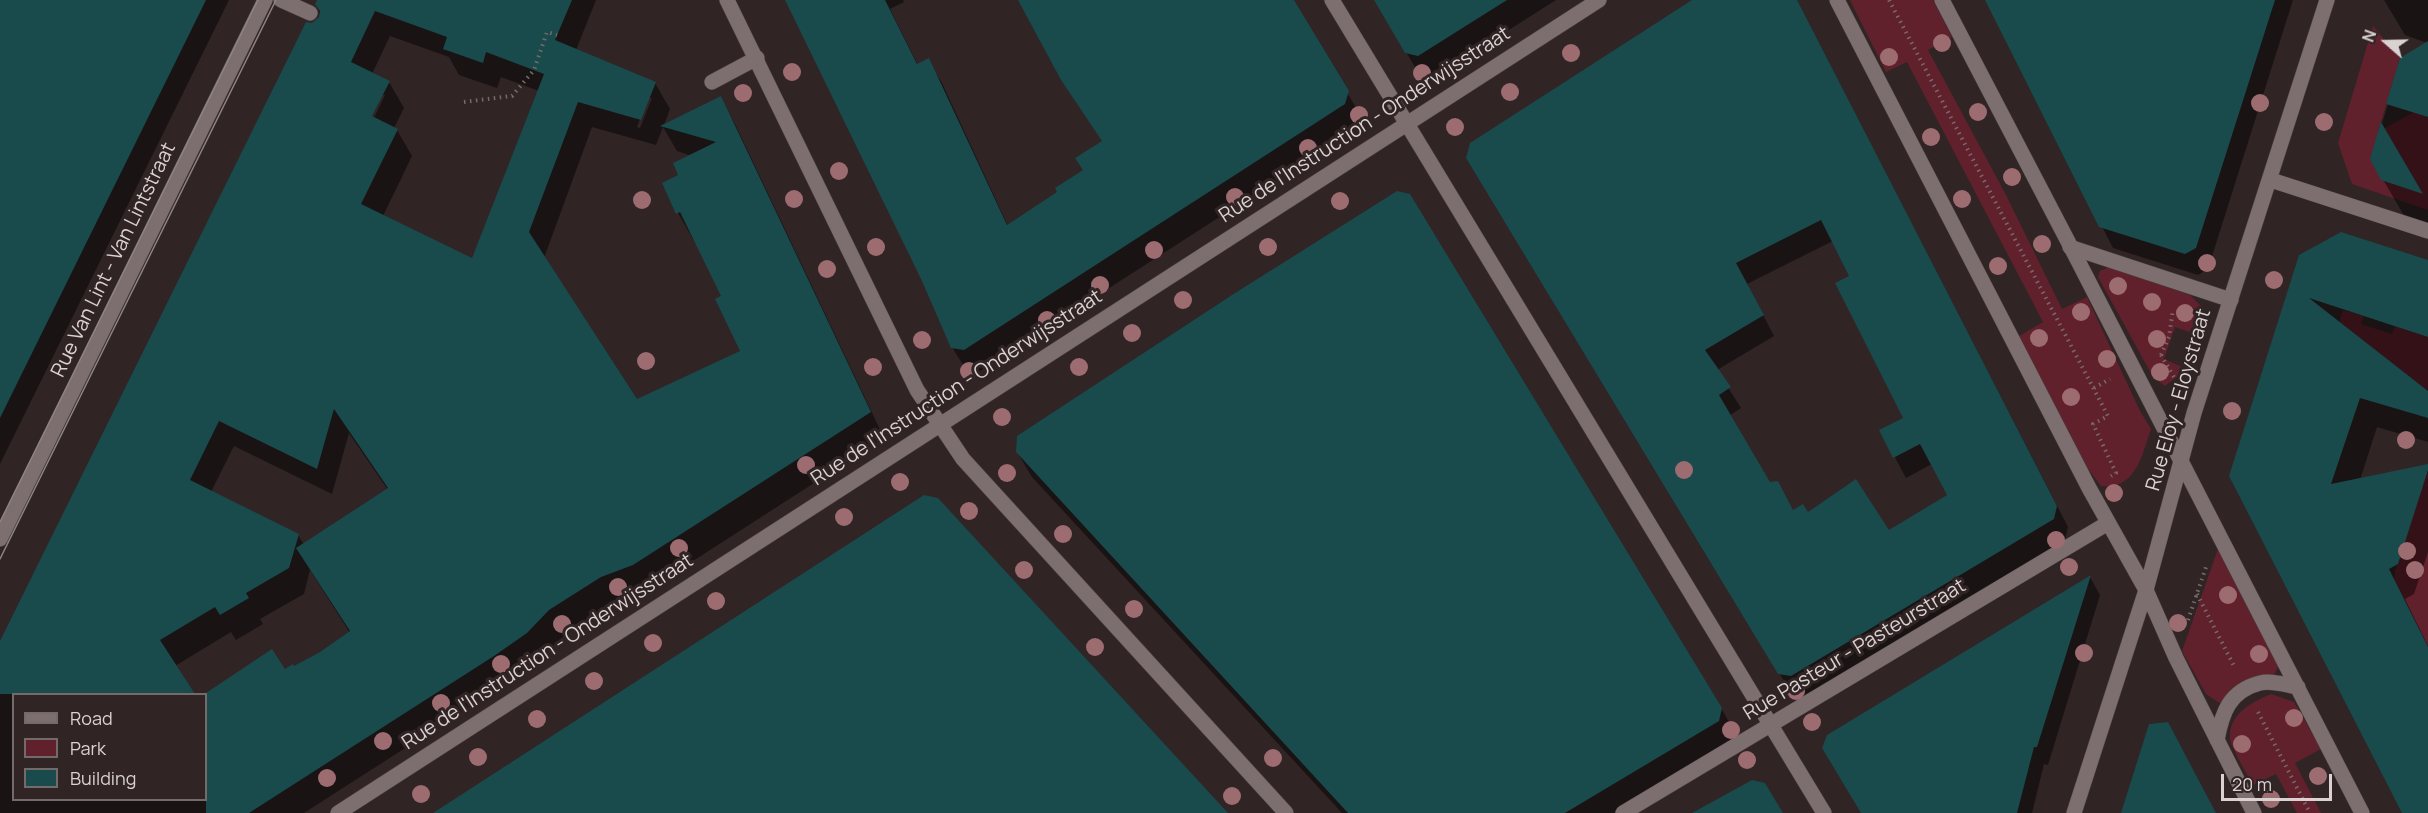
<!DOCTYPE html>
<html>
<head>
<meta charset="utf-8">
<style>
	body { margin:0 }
	#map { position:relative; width:2428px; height:813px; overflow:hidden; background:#302425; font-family:Manrope,sans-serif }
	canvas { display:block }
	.legend { position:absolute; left:12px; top:693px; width:195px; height:108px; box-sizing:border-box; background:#302425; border:2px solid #746a6a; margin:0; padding:8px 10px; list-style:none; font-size:18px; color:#dad2d2 }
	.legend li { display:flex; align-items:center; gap:12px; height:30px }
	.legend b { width:30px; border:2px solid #746a6a }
	.north { position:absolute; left:2356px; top:12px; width:60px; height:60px; -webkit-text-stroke:4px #302425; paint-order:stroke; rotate:290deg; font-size:16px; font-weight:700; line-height:24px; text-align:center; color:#dad2d2 }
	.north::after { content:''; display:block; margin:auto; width:21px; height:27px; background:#dad2d2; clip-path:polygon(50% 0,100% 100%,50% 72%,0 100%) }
	.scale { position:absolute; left:2221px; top:774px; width:111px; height:27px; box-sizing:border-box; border:3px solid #dad2d2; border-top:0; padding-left:8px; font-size:18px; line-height:21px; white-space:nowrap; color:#dad2d2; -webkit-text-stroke:4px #302425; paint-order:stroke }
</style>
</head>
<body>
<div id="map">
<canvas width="2428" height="813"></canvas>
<ul class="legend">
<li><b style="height:8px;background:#7d6e6f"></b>Road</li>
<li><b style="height:16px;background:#61212c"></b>Park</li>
<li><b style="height:16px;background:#194a4c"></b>Building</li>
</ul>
<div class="north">N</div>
<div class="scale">20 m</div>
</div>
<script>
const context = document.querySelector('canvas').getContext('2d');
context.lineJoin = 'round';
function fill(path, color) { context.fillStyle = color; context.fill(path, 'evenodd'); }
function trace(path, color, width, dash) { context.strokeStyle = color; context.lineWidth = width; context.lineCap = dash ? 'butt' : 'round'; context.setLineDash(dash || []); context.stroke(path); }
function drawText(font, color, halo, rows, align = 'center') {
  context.font = font + ' Manrope,sans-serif'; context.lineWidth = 6; context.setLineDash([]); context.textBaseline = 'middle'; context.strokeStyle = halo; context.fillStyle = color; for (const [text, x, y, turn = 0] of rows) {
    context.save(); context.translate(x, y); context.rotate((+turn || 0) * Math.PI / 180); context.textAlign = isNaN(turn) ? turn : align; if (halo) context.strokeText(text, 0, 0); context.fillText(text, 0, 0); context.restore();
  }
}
fill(new Path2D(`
	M1850,0H1933L1952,37L1928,50L2005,193L2062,309L2087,297L2140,411L2151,429C2142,455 2136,490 2101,486L2086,466L2019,336L2043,322L1907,62L1886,72Z
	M2373,26L2400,58L2378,132L2414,112L2428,117V210L2352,184L2338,143Z
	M2109,267L2190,295L2201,306L2193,333L2175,327L2164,359L2182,367L2178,376L2165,386L2153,377L2098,277L2100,271Z
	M2343,310L2364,316L2361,324L2392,334L2395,326L2428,337V391L2339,323Z
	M2428,467V647L2403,597L2393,601L2395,572Z
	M2218,549L2279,665L2273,677L2221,704L2206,694L2182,651Z
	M2271,694L2294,702L2321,749L2295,763L2321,813H2297L2276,774L2253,785C2248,776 2231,747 2230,739C2228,714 2252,702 2271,694Z`), '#61212c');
fill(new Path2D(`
	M0,0H229L0,464Z
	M318,0H596L576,50L655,83L670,109L664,125L721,98L735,124L884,438L648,590L616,602L564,636L541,658L508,682L304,813H0V646L312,24L320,18ZM390,36L449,57L459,75L497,88L501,77L539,91L473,260L383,216L412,156L397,130L394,128L404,108L389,82L372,74ZM381,95H385L371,124L368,122ZM648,98H652L640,128L637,127ZM592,127L656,145L663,127L677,151L692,156L680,176L664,184L678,213L693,239L694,238L723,297L742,352L636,401L544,258ZM349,433L388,490L304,545L298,535L211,492L234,446L332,494ZM310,570L350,633L321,653L294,668L285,671L272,651L205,694L206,800H14V694H194L175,666L231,632L236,640L263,624L260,619L304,594Z
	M786,0H903L904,2L890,9L918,65L928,60L942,83L1008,226L1059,192L1084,171L1103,142L1063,79L1022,0H1292L1361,116L1358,128L977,373L966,370L952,347L923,281Z
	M1375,0H1556L1432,79L1421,77Z
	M1694,0H1796L2068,527L2065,540L1803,696L1792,694L1480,179ZM1833,241L1851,277L1905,419L1881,431L1906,478L1932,464L1949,496L1888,532L1794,512L1769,484L1729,416L1741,408L1717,370L1774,336L1747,284Z
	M1986,0H2293L2208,269L2198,275L2113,248Z
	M2384,0H2428V226L2406,219L2371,159L2402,59L2427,43L2405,35Z
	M2300,256L2428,261V442L2377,427L2360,480L2428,465V552L2414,594L2405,599L2428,646V813H2403L2231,475Z
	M1017,452L1721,708L1736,734L1733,746L1621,813H1342L1032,477Z
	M2090,577L2100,595L2048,765L2044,764L2032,813H1862L1828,736Z`), '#0007');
fill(new Path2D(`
	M0,0H206L0,418Z
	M317,0H572L555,40L656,82L641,120L578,102L529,232L637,399L740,351L715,299L721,296L680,212L676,214L662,183L678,175L673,163L716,142L660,126L721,96L871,412L633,565L601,577L549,610L527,633L494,656L249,813H206V693L272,649L285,669L293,664L294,666L320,652L350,631L296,548L388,488L334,409L317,469L219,421L190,480L299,534L289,568L246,593L249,598L220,615L215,607L160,640L195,694H0V641L306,22L312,23L319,17L320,11L315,4ZM375,11L447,37L443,49L483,63L486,52L544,74L472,258L361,204L398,129L372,116L390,81L351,62Z
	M785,0H885L917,64L929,58L1007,225L1057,192L1055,188L1083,170L1075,158L1102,141L1061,80L1018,0H1294L1349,91L1345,104L964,350L951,348L922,281Z
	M1374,0H1507L1418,56L1405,53Z
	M1692,0H1797L2057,506L2054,519L1791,676L1778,674L1466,158L1470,143ZM1821,220L1849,276L1835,283L1903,418L1879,430L1893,458L1920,444L1947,495L1889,530L1856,479L1808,512L1803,504L1793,510L1778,481L1770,482L1719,395L1731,387L1705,350L1764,315L1736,263Z
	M1985,0H2275L2196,248L2185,254L2099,227Z
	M2428,41V117L2386,104L2400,58Z
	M2381,122L2423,194L2381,180L2370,159Z
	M1397,191L1410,194L1722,708L1719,721L1565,813H1348L1016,452L1017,436L1232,295Z
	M2341,232L2428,260V337L2309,298L2428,391V418L2360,398L2331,484L2428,464V470L2398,564L2389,569L2428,647V813H2402L2229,476L2299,255Z
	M924,495L938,498L1228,813H433Z
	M2091,575L2037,747H2034L2017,813H1861L1822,748L1827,735Z
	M2168,722L2198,779L2216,813H2121L2149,724Z
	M1752,780L1765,783L1783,813H1692Z`), '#194a4c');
const service = new Path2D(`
	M281,0L310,13
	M712,82L757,58
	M2070,247L2231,300`);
const minor = new Path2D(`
	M727,0L917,390L963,459L1286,813
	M1332,0L1824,813
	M1837,0L2089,488L2146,590L2176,658L2254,813
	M1942,0C2084,270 2223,542 2362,813
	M2271,180L2428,231
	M0,539L265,0
	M2217,740C2222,713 2229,691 2260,683C2271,680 2286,685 2298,687
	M338,813L1599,0
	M1623,813L2108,523
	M2074,813L2146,590L2194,413L2327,0`);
trace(service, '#4a4041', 16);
trace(minor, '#4a4041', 16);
trace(new Path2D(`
	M1889,0L2108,416L2093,424L2116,473L2111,476
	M464,102L512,96L534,70L547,32L557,35
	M2161,355L2169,337L2173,309
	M2161,355L2175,379
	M2094,388L2110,379
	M2197,594L2234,666
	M2188,620L2206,567
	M2258,712L2310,813`), '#756b6b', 4, [1.5, 4.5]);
trace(service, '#7d6e6f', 15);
trace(minor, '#7d6e6f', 15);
trace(new Path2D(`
	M0,522L258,0
	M0,559L276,0`), '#8d8384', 1.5);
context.fillStyle = '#9d6c71';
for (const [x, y] of [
	[1942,43],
	[1571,53],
	[1889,57],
	[792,72],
	[1422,73],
	[1510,92],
	[743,93],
	[2260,103],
	[1978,112],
	[1359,115],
	[2324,122],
	[1455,127],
	[1931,137],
	[1308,148],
	[839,171],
	[2012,177],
	[1235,197],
	[794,199],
	[1962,199],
	[642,200],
	[1340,201],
	[2042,244],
	[876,247],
	[1268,247],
	[1154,250],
	[2207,263],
	[1998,266],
	[827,269],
	[2274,280],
	[1100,285],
	[2118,286],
	[1183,300],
	[2152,302],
	[2081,312],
	[2185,313],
	[1047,320],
	[1132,333],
	[2039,338],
	[2157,339],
	[922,340],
	[2107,359],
	[646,361],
	[873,367],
	[1079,367],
	[969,371],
	[2160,372],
	[2071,397],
	[2232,411],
	[1002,417],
	[2406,440],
	[806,465],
	[1684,470],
	[1007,473],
	[900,482],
	[2114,493],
	[969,511],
	[844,517],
	[1063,534],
	[2056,540],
	[679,548],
	[2407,551],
	[2069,567],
	[1024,570],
	[2415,570],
	[618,587],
	[2228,595],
	[716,601],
	[1134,609],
	[2178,623],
	[562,624],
	[653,643],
	[1095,647],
	[2084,653],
	[2259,654],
	[501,664],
	[594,681],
	[1796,691],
	[441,703],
	[2294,718],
	[537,719],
	[1812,722],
	[1731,730],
	[383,741],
	[2242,744],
	[478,757],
	[1273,758],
	[1747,760],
	[2318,776],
	[327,778],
	[421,794],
	[1232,796],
	[2271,799]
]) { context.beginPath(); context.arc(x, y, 9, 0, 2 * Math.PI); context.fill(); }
drawText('20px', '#dad2d2', '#302425', [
	["Rue de l'Instruction - Onderwijsstraat",1365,125,-33],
	["Rue Van Lint - Van Lintstraat",114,260,-64],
	["Rue de l'Instruction - Onderwijsstraat",957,388,-33],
	["Rue Eloy - Eloystraat",2179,400,-74],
	["Rue Pasteur - Pasteurstraat",1855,650,-31],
	["Rue de l'Instruction - Onderwijsstraat",548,652,-33]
]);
</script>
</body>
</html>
